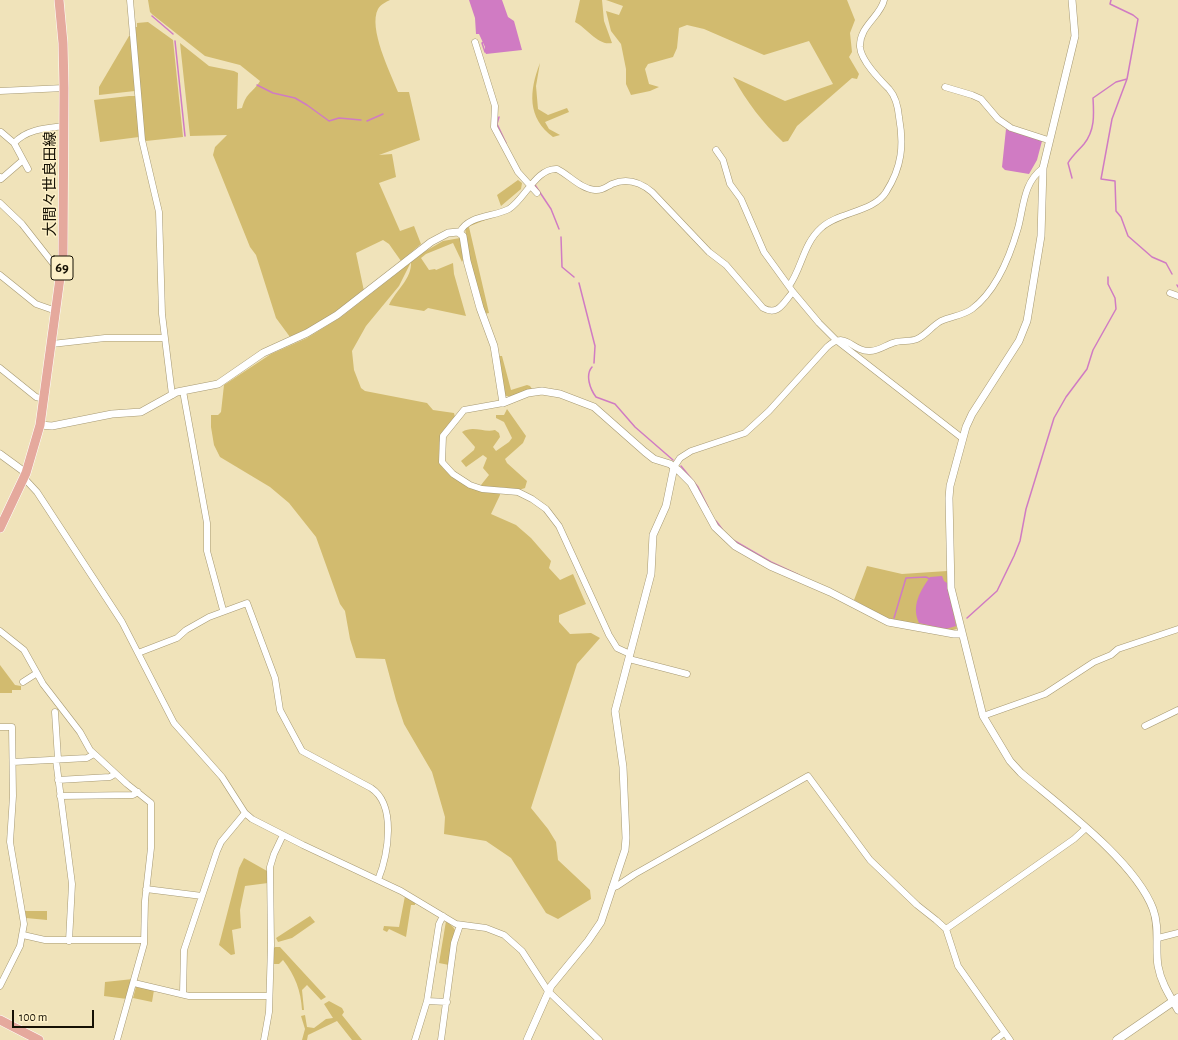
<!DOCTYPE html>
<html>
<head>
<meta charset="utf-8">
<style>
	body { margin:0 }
	#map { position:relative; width:1178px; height:1040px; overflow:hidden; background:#f0e3ba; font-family:"Alegreya Sans",sans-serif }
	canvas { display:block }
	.scale { position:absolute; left:12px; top:1010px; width:82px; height:18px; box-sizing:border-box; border:2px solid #151003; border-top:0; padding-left:5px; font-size:12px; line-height:14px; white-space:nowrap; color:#151003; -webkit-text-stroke:3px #fdf0c7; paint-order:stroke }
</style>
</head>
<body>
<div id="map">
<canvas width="1178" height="1040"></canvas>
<div class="scale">100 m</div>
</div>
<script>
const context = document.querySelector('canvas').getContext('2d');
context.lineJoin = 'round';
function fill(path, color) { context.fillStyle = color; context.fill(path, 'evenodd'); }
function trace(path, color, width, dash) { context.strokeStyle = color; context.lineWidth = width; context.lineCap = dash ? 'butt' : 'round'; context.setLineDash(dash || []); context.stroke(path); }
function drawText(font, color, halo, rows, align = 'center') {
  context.font = font + ' "Alegreya Sans","Noto Sans JP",sans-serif'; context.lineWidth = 3; context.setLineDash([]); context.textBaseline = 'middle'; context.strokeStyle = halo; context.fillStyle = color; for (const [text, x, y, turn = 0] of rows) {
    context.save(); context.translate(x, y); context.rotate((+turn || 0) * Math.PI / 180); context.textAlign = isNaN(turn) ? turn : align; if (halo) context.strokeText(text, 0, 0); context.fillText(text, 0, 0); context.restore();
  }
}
fill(new Path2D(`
	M148,0H390C386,2 381,4 378,9C368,28 390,72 398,92H409L420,140L379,155L392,154L396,177L379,183L400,231L414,226L421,244L401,261L389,244L383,240L356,253L364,291L321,322L290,337L276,318L256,255L250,247L213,155L215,147L227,135L190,136L180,43L209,66L234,71L238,73L237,109L242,108C247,91 252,94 260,81L240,65L205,56L153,15L150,12Z
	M580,0H602L604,21L612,43C598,46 587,28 575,22Z
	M606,0H847L855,20L850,33L852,52L849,57L859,74L857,79L852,78L797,126L788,141L783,142C762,122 747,102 733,77L785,101L833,84L809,41L764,55L704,29L687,25L679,28L677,48L673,57L648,64L645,69L649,84L659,87L650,91L631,95L626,84V69L621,44L611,31L606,11L619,15L623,6Z
	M148,22L173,40L183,137L146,141L144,139L134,27H137V23Z
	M129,36H132L135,91L99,95V87Z
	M540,63L536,86L538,109L548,115L567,108L569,112L545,122L549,129L560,135L553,137C527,118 529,91 540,63Z
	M129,96H136L139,137L100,142L94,100Z
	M518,180L522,183L521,189L501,206L497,195Z
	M503,213L470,226L469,227L489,313L484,314L470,261L465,228L467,225Z
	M460,238L463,260L462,262L453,243L426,254L421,258L429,270L435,269L436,270L453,263L454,274L466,316L428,308L424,311L389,305C396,290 412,279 411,262L399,286L366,326L352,351L354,370L361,388L365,391L427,403L433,410L454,413L455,417C439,435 439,438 439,462C448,477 464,485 480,491L481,485L489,475L483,468L487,458L483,455L466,467L461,461L474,450L475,447L462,432C473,425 484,433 495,430L499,433L500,437L493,447L496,451L509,442L512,438L504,422L496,418V415H504L507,409L526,436L523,443L505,459L507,463L527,481L525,488L519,490L501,487L500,495L491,514L516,525L531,538L551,561L549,568L560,580L573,574L586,604L559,615V622L570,634L591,633L600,638L577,664L531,808L548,829L556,842L558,860L590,890L591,899L558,919L546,913L511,858L486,841L444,834L445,817L432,772L404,724L396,700L385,659L356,658L350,639L345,611L340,604L316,537L289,503L270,487L220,457L214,445L211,427V415H218L221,412L224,385L271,354L307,338L341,317L424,252L443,241Z
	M498,356H502L511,390L527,385L530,386L532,389L511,396H505Z
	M867,566L902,574L947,571V580L957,629L948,631L888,619L854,600Z
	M0,665L15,685L21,686V690H12V693H0Z
	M244,858L267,871L268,883L245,886L240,910L241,928L232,930L235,954L231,955L219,945L239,868Z
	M405,896L415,901V905H411L406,937L389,929L387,932L383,930L384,926L399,927Z
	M25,911H47V920L26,918Z
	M310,916L315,922L292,938L278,942L276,938Z
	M446,921L453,927L455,930L449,965L439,963Z
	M275,947H280L326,997L321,1000L307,985L302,990L304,1010H302C301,991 295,975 283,960L279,964H273V949Z
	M133,979L127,999L104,996L105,982Z
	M136,987L154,990L152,1002L133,998Z
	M329,1001L342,1008L344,1012L342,1015L362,1040H352L337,1021L308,1035L307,1040H302L305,1029L301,1016L305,1015L307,1027L314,1028L326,1019L333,1018L324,1004Z`), '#d2bb6f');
fill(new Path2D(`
	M469,0H502L508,17L514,21L522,50L486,54L485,52V47L479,34H476L475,18Z
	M1006,129L1042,141L1037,160L1029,174L1005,170L1002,167Z
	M942,576L944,581L947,583L956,626L946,629L919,623C911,606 920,591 930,577Z`), '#d07bc3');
trace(new Path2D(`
	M1111,0L1110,4L1133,15L1138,19L1127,79L1112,119L1101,179L1115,181L1116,211L1121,217L1128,236L1152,257L1166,263L1172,274
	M152,16L173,34
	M175,41L185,136
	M484,42L482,43L485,52
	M257,85L273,93L295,98L307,105L329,121L339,118L361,120
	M499,117L497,124L506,143
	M367,121L383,114
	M1072,178L1068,163C1072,156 1079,150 1084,144C1095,130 1094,115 1093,98L1116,82L1127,79
	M535,185L551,209L559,229
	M561,237L562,267L574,277
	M579,283L595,346L594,363
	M1177,285L1178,287
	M592,367C585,375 590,389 596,397L615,404L635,427L673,460
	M681,466L698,487L708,507
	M716,521L722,529
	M733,540L771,562L799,575
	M894,618L906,578L926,577L930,579
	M967,618L997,591L1014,556L1020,541L1026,509L1054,418L1066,397L1087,369L1093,350L1116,309L1115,298L1108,284V277`), '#d07bc3', 1.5);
const minor = new Path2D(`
	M130,0L142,140L159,212L162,314L172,395
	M475,42L495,106L494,127L518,172L537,193
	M945,87L972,95L981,99L998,119L1011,128L1048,140
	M0,91L64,88
	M1,132L14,143L28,169
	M14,143C27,129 46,128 64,126
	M716,150L723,160L730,184L741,199L764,252L793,292L819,323L836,340L962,438
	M0,177L1,179L23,160
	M0,203L22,224L55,266L62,269
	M460,232C468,215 494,217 509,209C525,199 536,168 557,169C569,175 581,189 595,190C602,191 606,187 612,184C626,178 640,182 652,192L709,252L726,265L763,308C779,317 784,301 793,292
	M0,275L36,304L56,311
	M789,286C802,268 803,244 821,228C838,212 874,212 886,192C902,167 904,145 899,117C898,106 896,97 889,89C880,80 861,61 860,47C859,26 881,16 884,0
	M1170,293L1178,296
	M52,344L105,338H164
	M0,368L36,397L44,399
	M183,391L207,523V551L223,610
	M503,403L464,410L443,436L442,462L453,474L470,485L482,489L518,492L532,499L546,509L559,526L609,635L617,648L630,654
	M674,467L680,458L691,451L745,433L769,411L827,347C847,329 851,352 870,351C879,351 887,344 896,342C903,340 910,342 917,339C926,335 932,326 941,321C952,316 962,316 972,309C996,291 1010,256 1018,228C1024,206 1023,183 1043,168
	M24,478L37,492L122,622L174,723L222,777L245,813L252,819L303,845L401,891L456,924L486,928L504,935L522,951L548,991L599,1040
	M0,631L24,650L43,684L80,732L90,750L127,784L151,803V848L145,901L144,944L117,1040
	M138,653L177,638L186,630L209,617L247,603L275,678L280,710L302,751L371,788C397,805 388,855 378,880
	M629,659L687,674
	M23,682L37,673
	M55,712L58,759
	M983,716L1045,694L1094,662L1111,655L1118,649L1178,629
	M1145,726L1178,710
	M0,727H12L13,796L10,842L24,924L20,946L0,986
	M56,760L72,884L69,941
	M13,762L87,758L94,754
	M58,780L110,777L115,774
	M60,796L133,795L138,792
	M612,888L617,886L635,874L808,776L870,860L917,905L936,920L946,929L958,966L1010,1040
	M146,889L202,896
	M946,929L1074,839L1086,828
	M23,935L45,940H144
	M1158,938L1178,933
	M134,983L189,996H269
	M183,993L184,950L217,851L221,842L245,813
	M427,1001L447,1002
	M264,1040L269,1012L271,945L270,867L274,854L283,835
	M415,1040L427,1001L439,924L443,916
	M441,1040L454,943L460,925
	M995,1040L1004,1033`);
const tertiary = new Path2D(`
	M1072,0L1075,36L1043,168L1041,236L1027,321L1019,341L972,414L966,427L950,486L949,498L951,588L983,716L1010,761L1021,773C1060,806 1135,861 1153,909C1160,928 1155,947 1158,966C1161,983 1170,996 1178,1010
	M40,425L52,426L112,414L141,412L177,392L218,384L263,353L307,333L337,315L431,242L448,233L458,232L463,236L467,261L480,308L494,346L503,403L528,393L542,391L560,394L594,407L645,452L654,459L670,464L678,470L691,483L715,527L735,546L770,566L830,592L888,622L954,634H962
	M0,454L26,473
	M527,1040L551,986L588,941L601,922L625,850L626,838L623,767L615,711L651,574L653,535L666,506L674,467`);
const secondary = new Path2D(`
	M1117,1040L1178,998`);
const primary = new Path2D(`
	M0,528L26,473L40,425L63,256L64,88L63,43L59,0
	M0,1020L39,1040`);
trace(minor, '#a69973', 7);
trace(tertiary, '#a69973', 8);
trace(secondary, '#a69973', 9);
trace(primary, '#fff', 10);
trace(minor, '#fff', 6);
trace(tertiary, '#fff', 7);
trace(secondary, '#fff', 8);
trace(primary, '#e5a99d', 9);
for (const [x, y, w] of [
	[62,268,22]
]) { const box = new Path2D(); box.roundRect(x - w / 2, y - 12, w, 24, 3); context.fillStyle = '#fdf0c7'; context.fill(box); trace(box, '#151003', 1); }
drawText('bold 14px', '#151003', null, [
	["69",62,268]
]);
drawText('15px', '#151003', '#fdf0c7', [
	["大間々世良田線",50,184,-90]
]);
</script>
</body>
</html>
